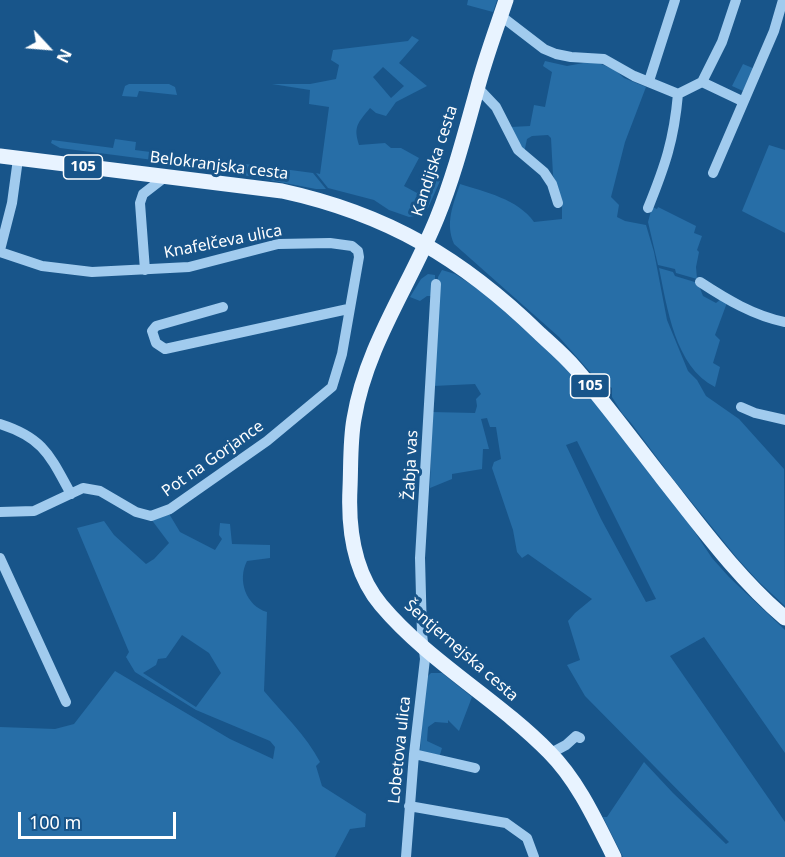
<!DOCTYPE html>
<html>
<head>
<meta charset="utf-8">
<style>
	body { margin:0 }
	#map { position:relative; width:785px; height:857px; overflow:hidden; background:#18558a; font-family:"Noto Sans",sans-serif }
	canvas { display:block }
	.north { position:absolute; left:18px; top:18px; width:60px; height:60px; -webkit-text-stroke:4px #18558a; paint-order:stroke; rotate:116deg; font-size:16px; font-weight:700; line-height:24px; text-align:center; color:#fff }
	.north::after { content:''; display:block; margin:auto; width:21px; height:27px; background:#fff; clip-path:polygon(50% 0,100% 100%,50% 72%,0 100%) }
	.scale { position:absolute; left:18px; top:812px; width:158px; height:27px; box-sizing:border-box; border:3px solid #fff; border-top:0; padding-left:8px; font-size:18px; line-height:21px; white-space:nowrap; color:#fff; -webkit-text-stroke:4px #18558a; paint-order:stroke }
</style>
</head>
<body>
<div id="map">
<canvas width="785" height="857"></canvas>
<div class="north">N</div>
<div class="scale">100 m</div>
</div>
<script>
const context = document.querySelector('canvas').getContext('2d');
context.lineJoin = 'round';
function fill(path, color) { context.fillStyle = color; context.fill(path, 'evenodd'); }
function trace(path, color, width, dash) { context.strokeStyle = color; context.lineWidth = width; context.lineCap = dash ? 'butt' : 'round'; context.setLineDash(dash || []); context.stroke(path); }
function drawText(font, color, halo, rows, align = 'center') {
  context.font = font + ' "Noto Sans",sans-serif'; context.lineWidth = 6; context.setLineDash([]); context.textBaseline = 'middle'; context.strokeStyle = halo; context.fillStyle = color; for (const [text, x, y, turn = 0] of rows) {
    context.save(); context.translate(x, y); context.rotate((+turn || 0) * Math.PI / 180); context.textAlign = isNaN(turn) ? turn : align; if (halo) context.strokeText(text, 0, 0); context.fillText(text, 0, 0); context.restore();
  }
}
fill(new Path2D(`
	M468,0H497L493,12L467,5Z
	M412,36L419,40L399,63L427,86L396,102L386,116L376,113L370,108C358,123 353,126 359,145L385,143L391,148H401L419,158L404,186L417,193L428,175L440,181L428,208L421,215L409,217L389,210L374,200L328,188L316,173L320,174L329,107L309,104L310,90L272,84H310L336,79L339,65L331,60L333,50L408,41ZM383,67L404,86L391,98L373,77Z
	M545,61L567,66L594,61L615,70L624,78L646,87L625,142L611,197L619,205L617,217L625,221L646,225L654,252L667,320L688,371L697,380L706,396L739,419L784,469L785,606L759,582L737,558L673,479L631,423L622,413L612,397V388L607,385L606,390L559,337L454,244C445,223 453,205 460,184C485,192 518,199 534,222L562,219V201L553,175L551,138L548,135L532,136L527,139L524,153L511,127L530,126L534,105L545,107L552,72L543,66Z
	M743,64L755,69L743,91L732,86Z
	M129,84H169L175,87L177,95L139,91L137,97L122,96L125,86Z
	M115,139L136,142L135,150L235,163L233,173L192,165L60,148L51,143L52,140L113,148Z
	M769,145L785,150V233L742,211Z
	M238,163L313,173L326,189H316L238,174Z
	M652,207L657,209L658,207L696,226L694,233L702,236L697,250L699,252L696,267L697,279L676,273L675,269L658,265L648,222Z
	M659,268L673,272L675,276L698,283L703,296L716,303L722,298L728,300L715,335L720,340L713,363L720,367L715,387C675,367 667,307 659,268Z
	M442,270L455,274L489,296L536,337L570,372L624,438L686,519L712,558L729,577L785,630V753L704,637L670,656L785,822V857H623L603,817H607L644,762L673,793L726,844L729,842L585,696L567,665L580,660L568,621L575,613L592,599L528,554L522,558L517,552L513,530L492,468L494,462L501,459L496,427H490L487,418L481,419L489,449H483L482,469L452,474V479L430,488L432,412L475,413L477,406L476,399L481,394L475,384L433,386L438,277ZM577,441L656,599L646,602L601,519L566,445Z
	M428,274L435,275V296H427L420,301L410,297L421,279Z
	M168,512L180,532L215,550L222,539L219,535L220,523L230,524L232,544L270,545V558L247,561C237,580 246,606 267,612L264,691C283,714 306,735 320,762L316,766L322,786L366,814L365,827L350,829L335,857H0V727L55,729L74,724L115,671L230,739L273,759L275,747L270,741L196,710L135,672L126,657L129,652L77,528L104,521L114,535L146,564L154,559L169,543L151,519ZM182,635L209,653L221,673L196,707L143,673L156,665L158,659L166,658Z
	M431,673H442L472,697L459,731L448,720V723L435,722L428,727L427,741L442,748L439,758L420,752L425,684L427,677Z`), '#276ea7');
trace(new Path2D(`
	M501,16L544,49L556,54L571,57L604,59L634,76L678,94
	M649,81L675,0
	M702,82L742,101
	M477,87L496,107L518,150L544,172L552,184L558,203
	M713,173L774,31L783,0
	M648,208C665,166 674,140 678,94L702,82L722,42L736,0
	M0,250L12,203L18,159
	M0,252L42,266L92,272L189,267L278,244L330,243L352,246L358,251L359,257L342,354L332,387L267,441L170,509L151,516L136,512L100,491L83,488L34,511L0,512
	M145,270L140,203L143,194L165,177
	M700,282C726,299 754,316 785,322
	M223,307L156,326L152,331L156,343L165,349L348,309
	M741,407L755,413L785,420
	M0,424C44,438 50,456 71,494
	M0,558L66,702
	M551,753L566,745L576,736L580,738
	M414,754L475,768
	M409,806L506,823L527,838L534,857
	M406,857L414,754L425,659L422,634L420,558L436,284`), '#a1cbee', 10);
trace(new Path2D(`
	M506,0C496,30 485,59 477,90C465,133 454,176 437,218C410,285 366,346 354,419C350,441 351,466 350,488C348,529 354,573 381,605C429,662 497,699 549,752C578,781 596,821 614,857
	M0,156L282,191C388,214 463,259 540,334C552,345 565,356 576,369C606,404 634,442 663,479C701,527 738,578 785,618`), '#e8f3ff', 15);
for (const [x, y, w] of [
	[83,167,39],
	[590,386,39]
]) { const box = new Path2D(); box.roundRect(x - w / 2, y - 12, w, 24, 4.5); context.fillStyle = '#18558a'; context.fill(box); trace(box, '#fff', 1.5); }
drawText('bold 15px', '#fff', null, [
	["105",83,167],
	["105",590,386]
]);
drawText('16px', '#fff', '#18558a', [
	["Kandijska cesta",435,161,-72],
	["Belokranjska cesta",219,166,7],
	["Knafelčeva ulica",223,242,-11],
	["Pot na Gorjance",213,459,-35],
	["Žabja vas",411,465,-87],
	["Šentjernejska cesta",461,651,41],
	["Lobetova ulica",400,750,-84]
]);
</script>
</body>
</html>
